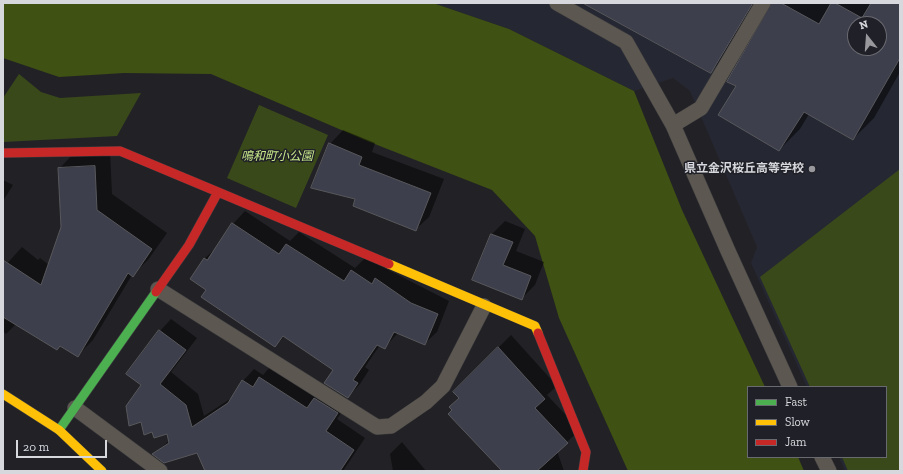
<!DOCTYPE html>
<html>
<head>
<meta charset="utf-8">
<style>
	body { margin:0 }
	#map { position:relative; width:903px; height:474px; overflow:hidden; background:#222226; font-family:"Zilla Slab",serif }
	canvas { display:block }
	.frame { position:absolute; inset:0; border:4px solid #d7d8dd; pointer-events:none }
	.legend { position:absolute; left:747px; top:386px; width:140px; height:72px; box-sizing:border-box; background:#202128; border:1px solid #696a70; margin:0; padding:5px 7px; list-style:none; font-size:12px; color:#d7d8dd }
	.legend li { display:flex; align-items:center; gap:8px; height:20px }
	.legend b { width:20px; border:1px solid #696a70 }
	.north { position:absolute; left:847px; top:16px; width:40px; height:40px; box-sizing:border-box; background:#202128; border:1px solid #696a70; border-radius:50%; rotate:343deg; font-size:11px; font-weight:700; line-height:16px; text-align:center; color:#d7d8dd }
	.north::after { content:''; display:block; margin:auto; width:14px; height:18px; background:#98989d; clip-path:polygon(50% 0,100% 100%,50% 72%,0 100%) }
	.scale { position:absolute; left:16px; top:440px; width:91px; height:18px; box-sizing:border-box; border:2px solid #d7d8dd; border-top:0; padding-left:5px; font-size:12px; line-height:14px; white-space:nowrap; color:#d7d8dd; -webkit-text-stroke:3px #202128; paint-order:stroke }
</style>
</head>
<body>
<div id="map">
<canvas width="903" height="474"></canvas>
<div class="frame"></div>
<ul class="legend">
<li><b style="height:5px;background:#4caf50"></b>Fast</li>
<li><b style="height:5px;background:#ffc107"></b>Slow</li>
<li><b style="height:5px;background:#c62828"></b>Jam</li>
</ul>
<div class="north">N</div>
<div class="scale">20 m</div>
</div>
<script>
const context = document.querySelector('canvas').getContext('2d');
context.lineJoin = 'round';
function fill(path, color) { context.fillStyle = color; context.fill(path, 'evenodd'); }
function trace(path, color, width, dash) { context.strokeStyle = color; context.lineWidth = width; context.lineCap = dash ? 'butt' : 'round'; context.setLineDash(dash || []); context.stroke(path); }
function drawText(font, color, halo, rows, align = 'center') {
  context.font = font + ' "Zilla Slab","Noto Sans JP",serif'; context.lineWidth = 3; context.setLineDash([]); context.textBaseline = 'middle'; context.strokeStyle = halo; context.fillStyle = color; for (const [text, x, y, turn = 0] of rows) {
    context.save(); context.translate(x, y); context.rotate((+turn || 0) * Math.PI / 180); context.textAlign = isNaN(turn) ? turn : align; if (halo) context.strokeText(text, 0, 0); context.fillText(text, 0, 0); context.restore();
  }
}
fill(new Path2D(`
	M433,3H900V471H845L839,457H886V387H807L751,263L757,247L690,91L673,78L634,91L509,29ZM855,24H879V48H855Z`), '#252732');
fill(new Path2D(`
	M19,74L41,92L60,98L141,93L117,136L3,142V98Z
	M259,105L328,135L296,208L227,178Z
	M900,169V471H848L842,457H886V387H810L760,277Z`), '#3a491a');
fill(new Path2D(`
	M3,3H433L509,29L634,91L682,210L765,387H748V457H798L804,471H628L559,318L535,236L492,190L367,141L211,74L124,73L59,77L3,58Z`), '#3f5113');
fill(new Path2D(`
	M585,3H760L732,50L711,72Z
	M773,3H900V72L874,118L853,139L809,114L800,129L779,150L737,86ZM855,24H879V48H855Z
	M343,130L375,143L372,152L444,179L429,217L415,230L357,199L330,144Z
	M110,151L112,194L167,233L148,260L132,275L93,340L78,355L16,324L6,334L3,331V268L22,247L38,260L40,258L49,265L62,227L59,169L74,153Z
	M3,180L13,185L3,201Z
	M245,211L290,241L299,232L355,268L365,258L449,301L437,332L424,344L398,333L385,347L380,345L365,367L369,370L360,384L348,397L334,370L285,336L275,346L207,290L204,259L217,247L233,224Z
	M505,221L525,229L516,251L544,262L535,285L521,299L474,279L492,234Z
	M171,319L197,338L171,372L198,394L204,416L233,397L243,381L254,369L263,375L271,366L349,401L337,419L365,438L343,471H206L198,452L154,454L170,440L143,385L160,331Z
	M511,335L557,386L547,395L580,430L557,451L564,471H504L450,407L459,397L454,392Z
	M402,442L426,471H393L390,454Z`), '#0007');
const building = new Path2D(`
	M583,3H753L711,73Z
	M772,3H781L819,24L831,3H835L862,18L871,3H900V58L853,140L804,112L779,151L718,115L736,86L727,82ZM855,24H879V48H855Z
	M329,143L362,157L359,165L431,193L416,231L353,206L355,199L311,188Z
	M95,166L97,210L152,249L133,277L128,273L78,357L60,346L57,350L3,317V260L41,285L61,227L58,168Z
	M232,223L279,254L286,244L344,281L351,270L372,284L375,278L411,303L438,314L425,345L394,332L385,349L377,345L353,380L358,383L348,398L324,383L333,370L283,336L275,347L201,297L206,290L190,279L204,258L207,260Z
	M491,234L513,242L503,265L531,276L522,300L472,280Z
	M159,330L186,350L160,384L186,405L192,427L228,403L242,380L253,387L259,377L307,408L314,398L338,413L326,431L354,450L340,471H205L197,453L164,463L152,454L169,443L167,434L154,438L152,432L144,435L141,422L129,426L126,406L141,385L126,374Z
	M498,347L545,399L535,408L568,443L537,471H502L448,414L452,410L449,407L459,398L453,392Z`);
fill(building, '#3e3f4c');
trace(building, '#57585b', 1);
const lane = new Path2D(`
	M557,3L626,42L673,125L728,251L790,387
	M673,125L701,108L763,3
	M158,289L377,427L391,426L426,402L443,386L484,306
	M75,408L160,471
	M822,457L829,471`);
const fast = new Path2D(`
	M59,430L156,292`);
const slow = new Path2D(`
	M389,264L535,326L538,333
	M3,394L59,430L102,471`);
const jam = new Path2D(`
	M3,153L120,151L218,192
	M156,292L189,245L218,192L389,264
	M538,333L586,452L583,471`);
trace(lane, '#3c3c3f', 16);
trace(fast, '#3c3c3f', 10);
trace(slow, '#3c3c3f', 10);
trace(jam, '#3c3c3f', 10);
trace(lane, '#5c5750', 15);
trace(fast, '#4caf50', 9);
trace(slow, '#ffc107', 9);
trace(jam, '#c62828', 9);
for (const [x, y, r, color] of [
	[812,169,4,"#98989d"]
]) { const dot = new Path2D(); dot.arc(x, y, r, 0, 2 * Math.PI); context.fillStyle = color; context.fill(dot); trace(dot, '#202128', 1.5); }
drawText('italic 12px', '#c7e989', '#202128', [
	["鳴和町小公園",277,157]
]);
drawText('bold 12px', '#d7d8dd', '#202128', [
	["県立金沢桜丘高等学校",804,169]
], 'right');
</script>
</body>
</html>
